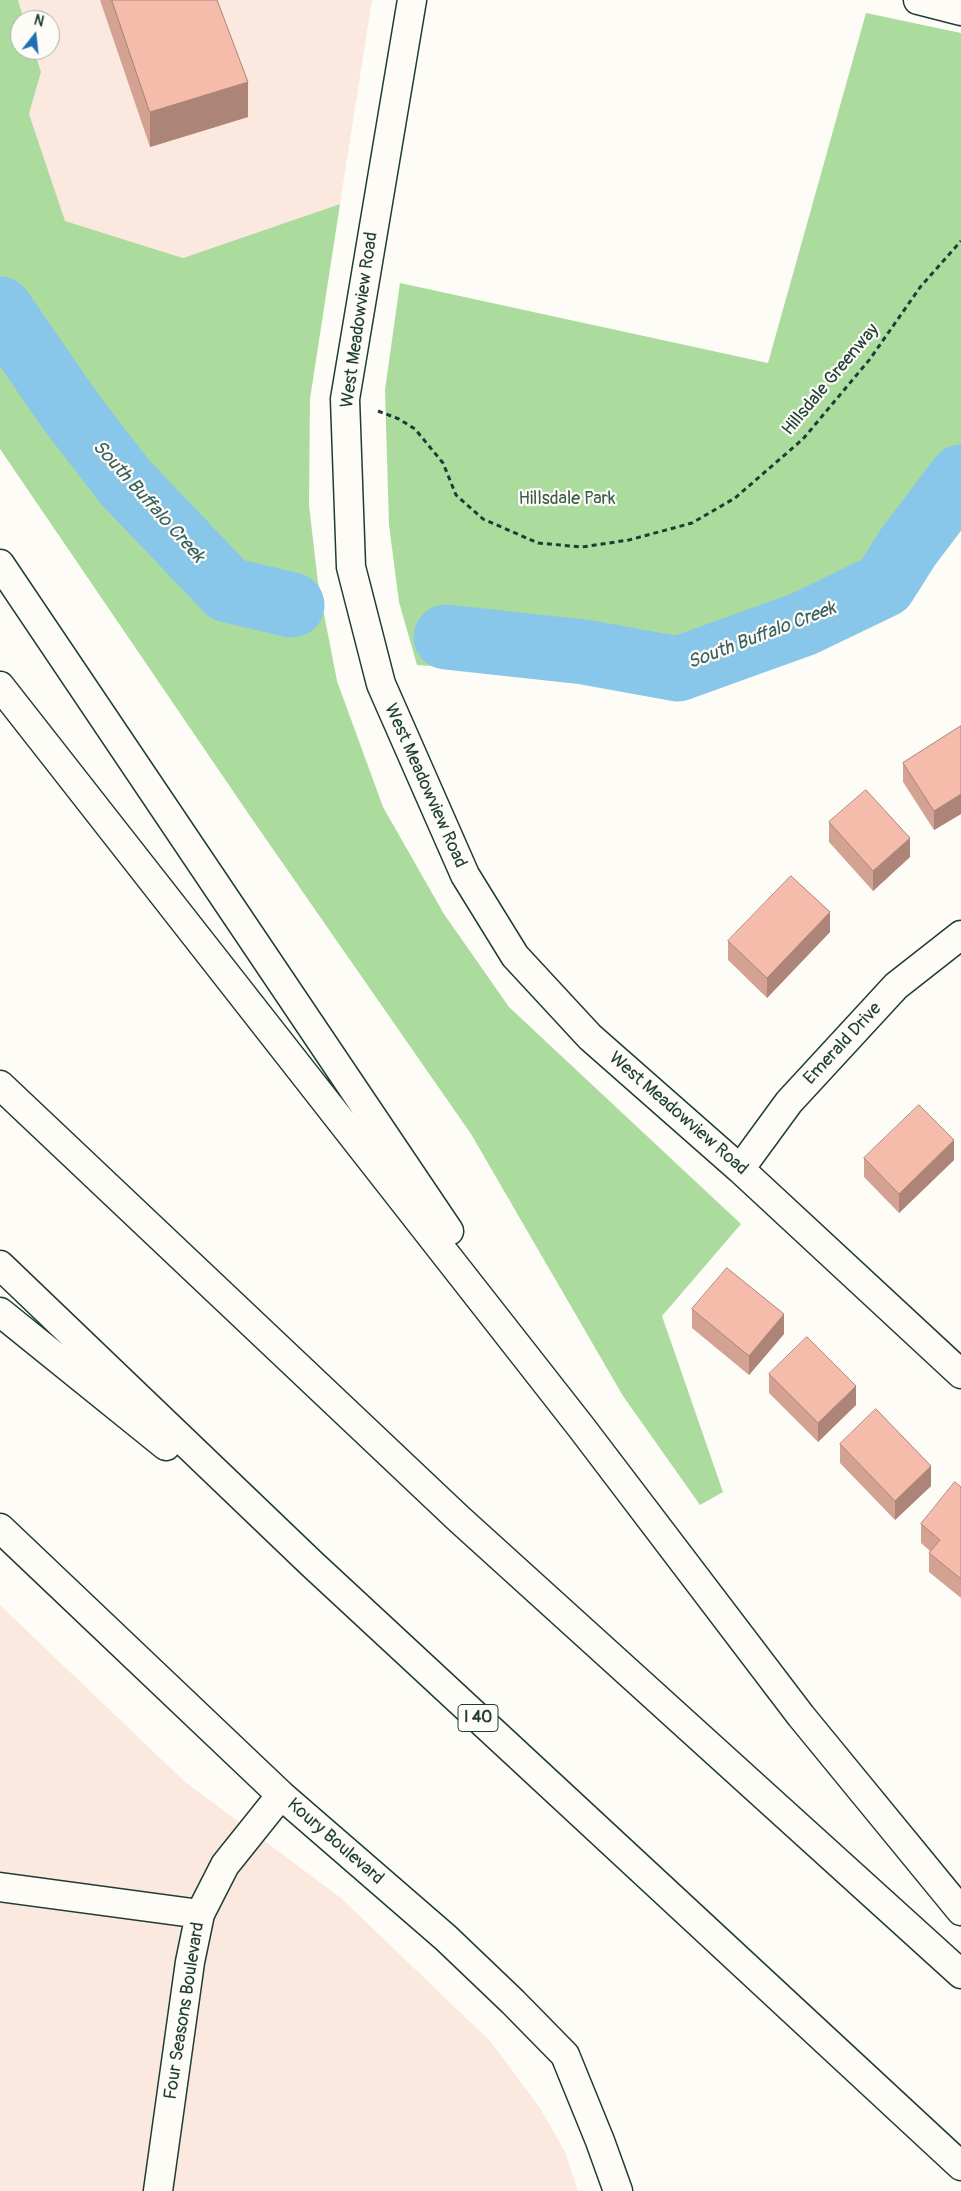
<!DOCTYPE html>
<html>
<head>
<meta charset="utf-8">
<style>
	body { margin:0 }
	#map { position:relative; width:961px; height:2191px; overflow:hidden; background:#fdfcf7; font-family:Pangolin,sans-serif }
	canvas { display:block }
	.north { position:absolute; left:10px; top:10px; width:50px; height:50px; box-sizing:border-box; background:#fdfcf7; border:1px solid #a4b0a9; border-radius:50%; rotate:16deg; font-size:14px; font-weight:700; line-height:20px; text-align:center; color:#1f3d34 }
	.north::after { content:''; display:block; margin:auto; width:18px; height:22px; background:#1f6fb2; clip-path:polygon(50% 0,100% 100%,50% 72%,0 100%) }
</style>
</head>
<body>
<div id="map">
<canvas width="961" height="2191"></canvas>
<div class="north">N</div>
</div>
<script>
const context = document.querySelector('canvas').getContext('2d');
context.lineJoin = 'round';
function fill(path, color) { context.fillStyle = color; context.fill(path, 'evenodd'); }
function trace(path, color, width, dash) { context.strokeStyle = color; context.lineWidth = width; context.lineCap = dash ? 'butt' : 'round'; context.setLineDash(dash || []); context.stroke(path); }
function drawText(font, color, halo, rows, align = 'center') {
  context.font = font + ' Pangolin,sans-serif'; context.lineWidth = 4.5; context.setLineDash([]); context.textBaseline = 'middle'; context.strokeStyle = halo; context.fillStyle = color; for (const [text, x, y, turn = 0] of rows) {
    context.save(); context.translate(x, y); context.rotate((+turn || 0) * Math.PI / 180); context.textAlign = isNaN(turn) ? turn : align; if (halo) context.strokeText(text, 0, 0); context.fillText(text, 0, 0); context.restore();
  }
}
fill(new Path2D(`
	M18,0H372L340,204L183,258L64,221L29,114L41,72L34,50H50V20H24Z
	M0,1605L184,1781L341,1898L491,2042L540,2108L565,2152L578,2191H0Z`), '#fbe9e0');
fill(new Path2D(`
	M0,0H18L24,20H20V50H34L41,72L29,114L65,221L183,258L340,204L310,399L309,505L318,583L337,681L383,807L444,914L509,1007L741,1224L662,1316L723,1492L700,1505L623,1396L471,1134L252,819L0,449Z
	M866,13L961,33V520L903,594L782,659L676,684L417,665L399,602L389,525L385,390L400,283L768,363Z`), '#abdc9d');
trace(new Path2D(`
	M0,309L71,412L125,482L228,590L292,605
	M446,637L584,652L678,669L803,624L884,585L908,547L961,477`), '#88c7e9', 65);
const minor = new Path2D(`
	M412,0L345,399L351,567L381,684L465,875L515,956L590,1037L740,1169L961,1374
	M918,0L961,11
	M740,1169L789,1102L896,986L961,935
	M0,1528L281,1795L446,1938L513,2002L565,2055L600,2141L618,2191
	M0,1887L200,1914
	M158,2191L190,1962L200,1914L225,1865L281,1795`);
const highway = new Path2D(`
	M0,564L449,1231
	M0,686L581,1427L801,1716L961,1911
	M0,1085L458,1518L961,1974
	M0,1265L311,1563L961,2166
	M0,1312L166,1446`);
trace(minor, '#1f3d34', 31);
trace(highway, '#1f3d34', 31);
trace(new Path2D(`
	M378,411L399,419L415,429L443,463L456,495L483,519L538,543L582,547L629,540L692,523L735,498L803,439L870,359L921,286L961,241`), '#1f3d34', 3, [5, 4]);
trace(minor, '#fdfcf7', 28);
trace(highway, '#fdfcf7', 28);
fill(new Path2D(`
	M100,0H217L248,117L150,147Z
	M961,726V814L934,830L903,782V763Z
	M829,822L910,857L873,891L829,842Z
	M830,932L767,998L728,960V941Z
	M864,1158L954,1160L899,1213L864,1177Z
	M692,1309L784,1334L749,1375L692,1328Z
	M769,1374L856,1405L818,1442L769,1393Z
	M840,1444L931,1486L895,1520L840,1463Z
	M961,1487V1598L929,1572V1553L930,1551L921,1543V1524Z`), '#d3a293');
fill(new Path2D(`
	M248,82V117L150,147V112Z
	M961,794V814L934,830V811Z
	M910,838V857L873,891V871Z
	M830,912V932L767,998V978Z
	M954,1140V1160L899,1213V1194Z
	M784,1314V1334L749,1375V1356Z
	M856,1386V1405L818,1442V1423Z
	M931,1466V1486L895,1520V1501Z`), '#ac8478');
const building = new Path2D(`
	M112,0H217L248,82L150,112Z
	M961,726V794L934,811L903,763Z
	M866,790L910,838L873,871L829,822Z
	M791,876L830,912L767,978L728,941Z
	M919,1105L954,1140L899,1194L864,1158Z
	M727,1268L784,1314L749,1356L692,1309Z
	M807,1337L856,1386L818,1423L769,1374Z
	M876,1409L931,1466L895,1501L840,1444Z
	M955,1482L961,1487V1579L929,1553L940,1540L921,1524Z`);
fill(building, '#f5bcab');
trace(building, '#ac8478', 1);
for (const [x, y, w] of [
	[478,1718,40]
]) { const box = new Path2D(); box.roundRect(x - w / 2, y - 13.5, w, 27, 4); context.fillStyle = '#fdfcf7'; context.fill(box); trace(box, '#1f3d34', 1); }
drawText('bold 16px', '#1f3d34', null, [
	["I 40",478,1718]
]);
drawText('18px', '#1f3d34', '#fdfcf7', [
	["West Meadowview Road",360,320,-82],
	["Hillsdale Greenway",831,380,-50],
	["West Meadowview Road",425,786,66],
	["Emerald Drive",843,1044,-47],
	["West Meadowview Road",678,1114,41],
	["Koury Boulevard",335,1842,41],
	["Four Seasons Boulevard",185,2011,-81]
]);
drawText('18px', '#3b5d49', '#fdfcf7', [
	["Hillsdale Park",567,499]
]);
drawText('italic 19px', '#396061', '#fdfcf7', [
	["South Buffalo Creek",148,502,48],
	["South Buffalo Creek",762,636,-21]
]);
</script>
</body>
</html>
